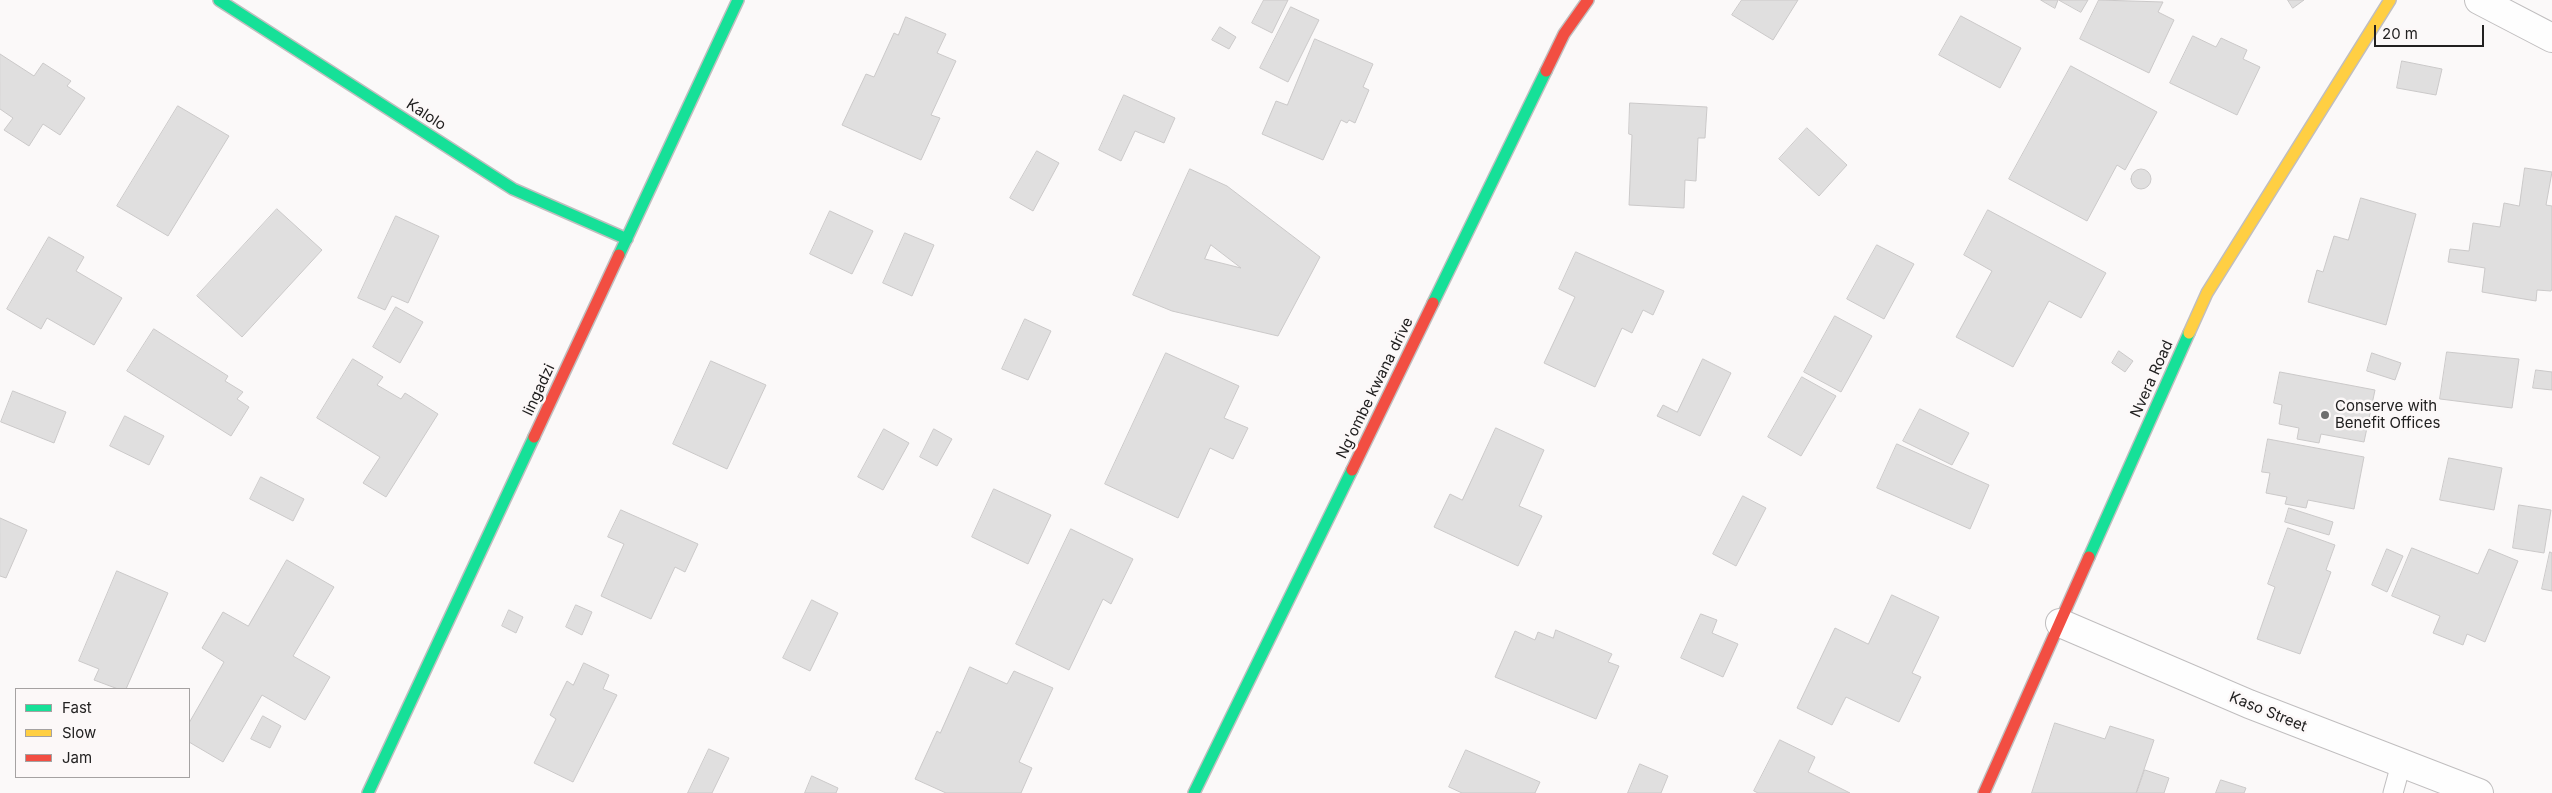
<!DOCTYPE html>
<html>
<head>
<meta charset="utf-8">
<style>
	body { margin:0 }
	#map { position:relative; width:2552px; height:793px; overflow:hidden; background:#fbf9f9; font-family:Inter,sans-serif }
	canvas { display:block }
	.legend { position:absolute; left:15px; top:688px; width:175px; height:90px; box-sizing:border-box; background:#fcf8f8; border:1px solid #a5a2a2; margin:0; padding:6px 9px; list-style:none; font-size:15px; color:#222121 }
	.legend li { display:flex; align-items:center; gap:10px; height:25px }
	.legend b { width:25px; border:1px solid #a5a2a2 }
	.scale { position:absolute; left:2374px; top:25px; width:110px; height:22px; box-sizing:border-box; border:2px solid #222121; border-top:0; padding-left:6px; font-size:15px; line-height:18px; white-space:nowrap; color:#222121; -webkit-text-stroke:4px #fcf8f8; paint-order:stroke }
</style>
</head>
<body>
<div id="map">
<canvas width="2552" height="793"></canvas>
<ul class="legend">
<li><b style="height:6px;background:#16e098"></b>Fast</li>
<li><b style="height:6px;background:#ffcf43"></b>Slow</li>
<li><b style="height:6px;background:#f24e42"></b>Jam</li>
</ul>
<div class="scale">20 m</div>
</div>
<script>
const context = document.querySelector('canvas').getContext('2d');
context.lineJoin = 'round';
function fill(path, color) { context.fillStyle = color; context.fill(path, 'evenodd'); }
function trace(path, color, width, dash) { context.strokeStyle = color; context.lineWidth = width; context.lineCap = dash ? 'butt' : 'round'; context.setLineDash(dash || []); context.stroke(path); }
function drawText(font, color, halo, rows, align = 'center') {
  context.font = font + ' Inter,sans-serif'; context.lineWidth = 5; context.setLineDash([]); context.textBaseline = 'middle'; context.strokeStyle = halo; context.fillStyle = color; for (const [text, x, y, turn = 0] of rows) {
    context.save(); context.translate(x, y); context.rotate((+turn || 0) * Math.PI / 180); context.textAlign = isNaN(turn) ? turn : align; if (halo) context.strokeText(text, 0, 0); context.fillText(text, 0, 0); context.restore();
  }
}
const building = new Path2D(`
	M1264,0H1288L1272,33L1252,23Z
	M1742,0H1798L1773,40L1732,15Z
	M2041,0H2058L2055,8Z
	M2059,0H2088L2081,12Z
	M2099,0L2163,2L2158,12L2174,20L2149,73L2080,39Z
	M2288,0H2304L2293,8Z
	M1291,7L1319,20L1288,82L1260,68Z
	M1961,16L2021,48L2000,88L1939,55Z
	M906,17L946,34L937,53L956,61L931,115L940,118L921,160L842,125L866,74L874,77L894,33L898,35Z
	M1220,27L1236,37L1229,49L1212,40Z
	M2193,36L2216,47L2221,38L2247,50L2243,59L2260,67L2237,115L2170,83Z
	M1315,39L1373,64L1363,87L1369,90L1355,123L1349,120L1347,123L1341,120L1323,160L1262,134L1276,101L1287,105Z
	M0,54L34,76L43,63L71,81L67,86L85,98L60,135L43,124L29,146L4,130L13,118L0,109Z
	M2402,61L2442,69L2436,95L2397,88Z
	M2071,66L2157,112L2125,170L2117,165L2087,221L2009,179Z
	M1124,95L1175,118L1164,143L1135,131L1121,161L1099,150Z
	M1630,103L1707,107L1705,138H1698L1696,181L1685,180L1684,208L1629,205L1632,135L1629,134Z
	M178,106L229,136L168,236L117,206Z
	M1807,128L1847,165L1819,196L1779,159Z
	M1037,151L1059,163L1033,211L1010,198Z
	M2525,168L2552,172L2546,205L2552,206V289L2551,291L2537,290L2536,301L2482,292L2485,268L2448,262L2450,249L2469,251L2473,223L2500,227L2504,203L2519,206Z
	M1190,169L1227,186L1320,257L1278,336L1172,311L1133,295ZM1211,245L1241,268L1205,259Z
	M2131 179a10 10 0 1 1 20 0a10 10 0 1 1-20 0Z
	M2361,198L2416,214L2386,325L2308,302L2317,270L2323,272L2334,236L2348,240Z
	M277,209L322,250L242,337L197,296Z
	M1988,210L2106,273L2081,318L2049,301L2013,367L1956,337L1992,271L1964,255Z
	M830,211L873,231L852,274L810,254Z
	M396,216L439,236L408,303L392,296L385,310L358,298Z
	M905,233L934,245L912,296L883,283Z
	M49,237L84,257L76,271L122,298L94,345L47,318L41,329L7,309Z
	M1877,245L1914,264L1884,319L1847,299Z
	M1576,252L1664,291L1653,315L1643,310L1632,333L1622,328L1595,387L1544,363L1575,297L1559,289Z
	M396,307L423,322L400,363L373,347Z
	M1835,316L1872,336L1841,392L1804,372Z
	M1025,319L1051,331L1028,380L1002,369Z
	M154,329L228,376L225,381L243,392L237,399L249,407L231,436L127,371Z
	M2119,351L2133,361L2125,372L2112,363Z
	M2447,352L2519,359L2512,408L2440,399Z
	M1166,353L1239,386L1224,418L1248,428L1233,459L1210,448L1178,518L1105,484Z
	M2372,353L2401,363L2395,380L2367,371Z
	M353,359L383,377L377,385L401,399L405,393L438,414L386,497L363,483L380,457L317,418Z
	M1703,359L1731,373L1700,436L1657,416L1663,405L1677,412Z
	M711,361L766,385L727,469L673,444Z
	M2536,370L2552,372V390L2533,388Z
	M2280,372L2375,390L2364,442L2321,434L2319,443L2297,439L2299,428L2279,424L2282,405L2274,403Z
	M1802,377L1836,396L1801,456L1768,437Z
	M13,391L66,412L54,443L1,422Z
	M1920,409L1969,433L1952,465L1903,441Z
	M125,416L164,436L149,465L110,446Z
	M1496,428L1544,450L1519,506L1542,516L1518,566L1434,527L1450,494L1462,500Z
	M884,429L909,443L883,490L858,477Z
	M934,429L952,439L937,466L920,457Z
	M2268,439L2364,457L2354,509L2308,500L2306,508L2285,504L2287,497L2266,493L2270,473L2262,472Z
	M1897,444L1989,485L1970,529L1877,488Z
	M2449,458L2502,468L2494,510L2440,500Z
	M261,477L304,499L293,521L250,499Z
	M994,489L1051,515L1028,564L972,537Z
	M1743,496L1766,508L1736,566L1713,554Z
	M2519,505L2551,510L2544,553L2513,548Z
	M2289,508L2333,522L2329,535L2285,522Z
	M621,510L698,544L685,572L675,567L651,619L601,596L624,544L608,537Z
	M0,518L27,530L6,578L0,576Z
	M2288,528L2335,545L2326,570L2331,572L2300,654L2257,639L2275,587L2268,584Z
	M1071,529L1133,559L1111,604L1103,599L1069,670L1016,644Z
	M2412,548L2478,574L2489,549L2518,561L2485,642L2467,634L2463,645L2433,633L2440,616L2392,596Z
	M2387,549L2403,556L2387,592L2372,585Z
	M2550,552L2552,553V591L2542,589Z
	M287,560L334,587L293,656L330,677L305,720L262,695L223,762L189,742V723L224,662L202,648L223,612L248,626Z
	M117,571L168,593L126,689H118L94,680L99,669L79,661Z
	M1892,595L1939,617L1912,673L1921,677L1899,722L1846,697L1832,725L1797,708L1835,628L1868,644Z
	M812,600L838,613L810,671L783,658Z
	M576,605L592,612L582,635L566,627Z
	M509,610L523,617L516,633L502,626Z
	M1701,614L1717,620L1712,633L1738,644L1723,677L1681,658Z
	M1556,630L1612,654L1608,662L1619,666L1596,719L1495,677L1515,631L1535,640L1538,632L1553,638Z
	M584,663L609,675L603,689L617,695L573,782L534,763L556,719L550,715L567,681L573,685Z
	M970,667L1007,684L1014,671L1053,688L1019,762L1032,768L1021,793H946L915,779L937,731L940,733Z
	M263,716L281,726L270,748L251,739Z
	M2055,723L2105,739L2110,726L2154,740L2136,793H2032Z
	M1780,740L1815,757L1808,772L1850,793H1758L1754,791Z
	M709,749L729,758L712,793H688Z
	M1466,750L1540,782L1535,793H1462L1449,787Z
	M1640,764L1668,776L1661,793H1628Z
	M2145,770L2169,778L2164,793H2137Z
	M812,776L838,788L836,793H805Z
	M2221,780L2246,788L2244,793H2216Z`);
fill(building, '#e0dfdf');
trace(building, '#cbc9c9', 1);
const lane = new Path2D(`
	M2393,793L2401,764`);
const street = new Path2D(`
	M2479,0L2552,38
	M2060,623L2249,704L2479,793`);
const fast = new Path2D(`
	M219,0L513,189L627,239
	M619,255L738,0
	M1433,303L1546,71
	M2089,557L2189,333
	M368,793L534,437
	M1194,793L1352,470`);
const slow = new Path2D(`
	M2189,333L2207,293L2390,0`);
const jam = new Path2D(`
	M1546,71L1564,34L1588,0
	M534,437L619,255
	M1352,470L1433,303
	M1984,793L2089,557`);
trace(lane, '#c0bebf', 21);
trace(street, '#c0bebf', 30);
trace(fast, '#c0bebf', 14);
trace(slow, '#c0bebf', 14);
trace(jam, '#c0bebf', 14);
trace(lane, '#fefefe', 19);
trace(street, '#fefefe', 28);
trace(fast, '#16e098', 11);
trace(slow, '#ffcf43', 11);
trace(jam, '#f24e42', 11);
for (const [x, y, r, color] of [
	[2325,415,5,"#6e6d6d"]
]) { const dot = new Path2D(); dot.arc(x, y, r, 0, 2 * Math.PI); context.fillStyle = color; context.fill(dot); trace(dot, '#fcf8f8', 2); }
drawText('15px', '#222121', '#fcf8f8', [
	["Kalolo",426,115,33],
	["Nvera Road",2152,379,-66],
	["Ng'ombe kwana drive",1375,388,-64],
	["lingadzi",539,390,-65],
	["Kaso Street",2268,712,22]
]);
drawText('15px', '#222121', '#fcf8f8', [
	["Conserve with",2335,406],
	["Benefit Offices",2335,423]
], 'left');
</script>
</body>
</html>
